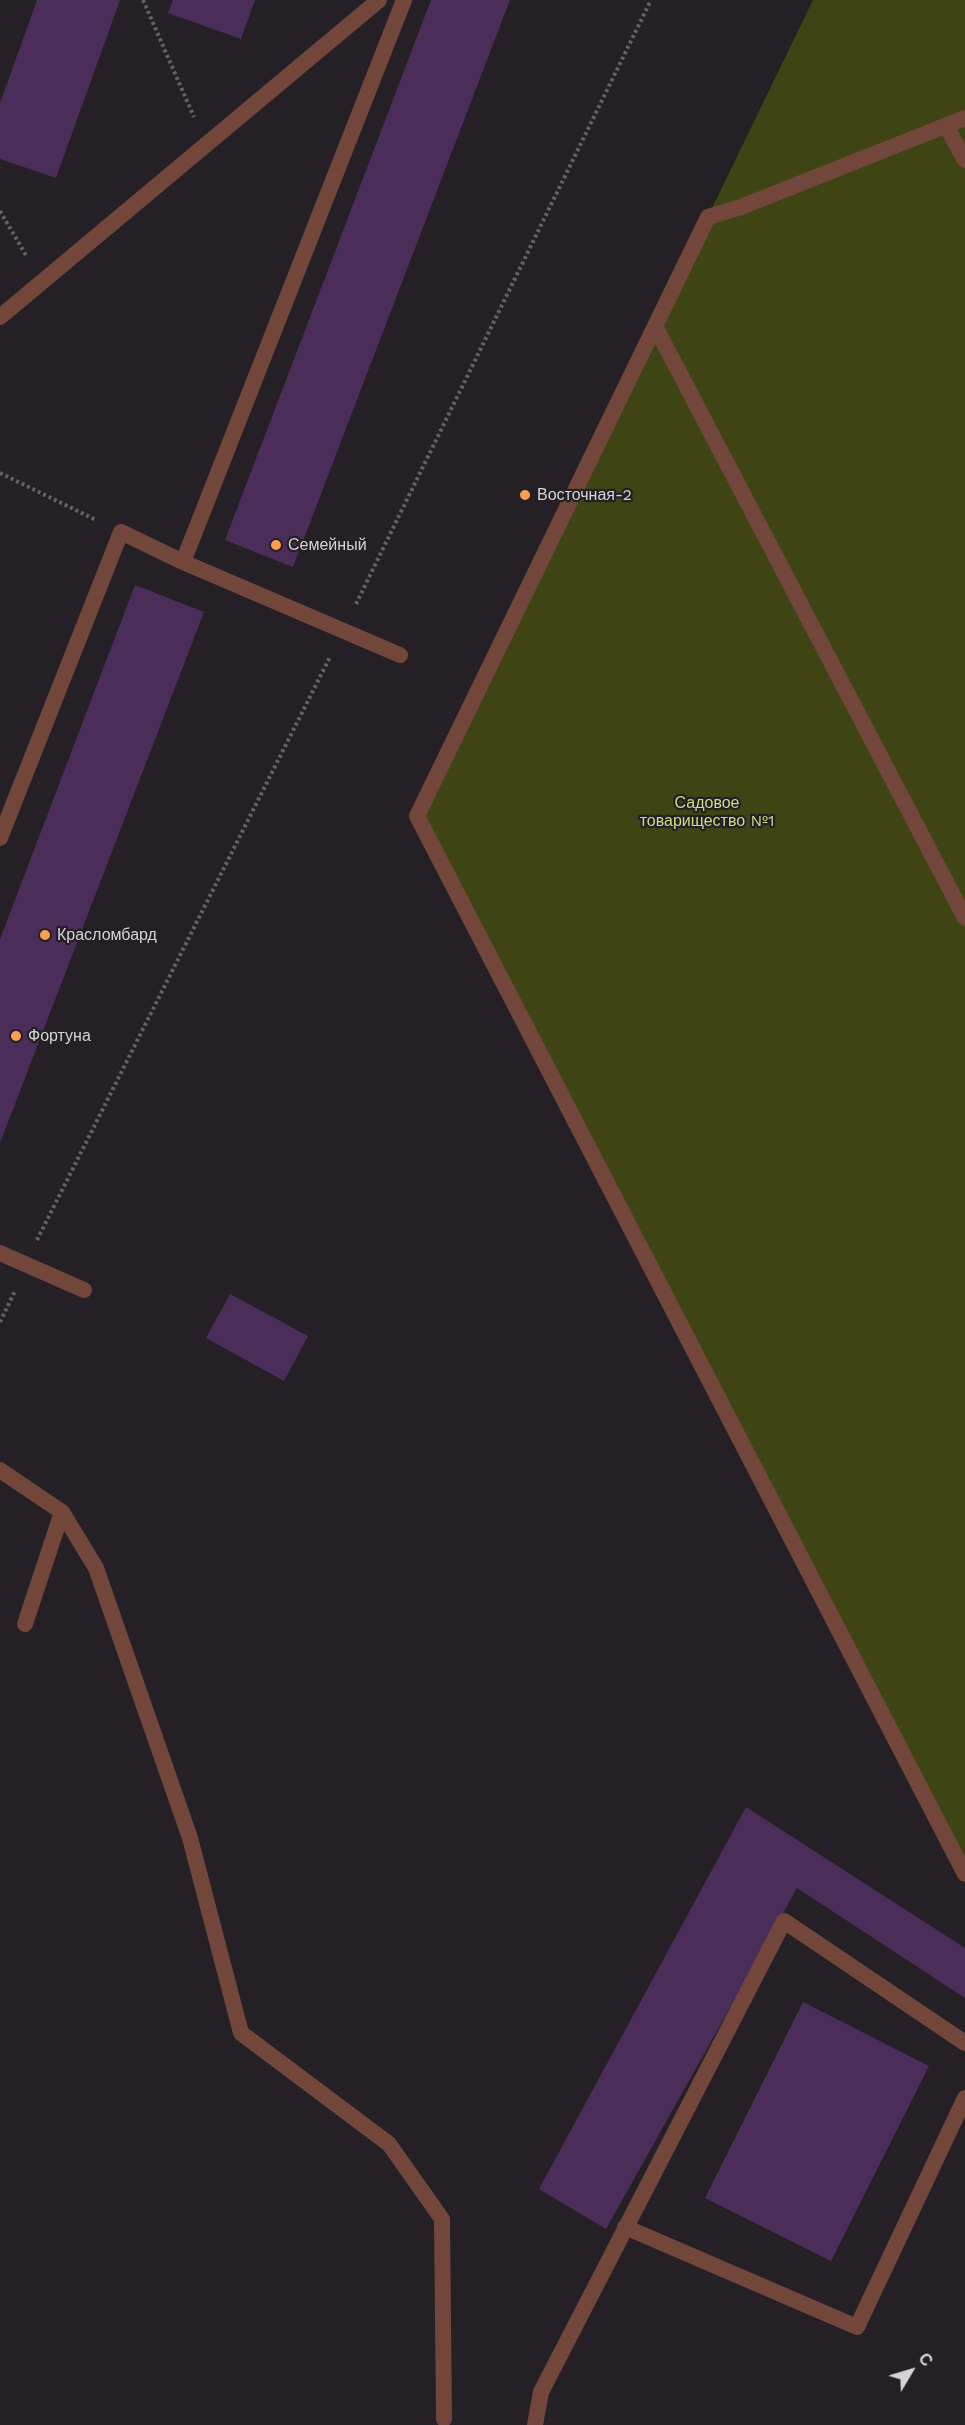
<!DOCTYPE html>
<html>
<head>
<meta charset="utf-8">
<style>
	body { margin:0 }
	#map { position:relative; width:965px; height:2425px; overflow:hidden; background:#242025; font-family:"Work Sans",sans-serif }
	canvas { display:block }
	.north { position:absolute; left:881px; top:2341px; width:60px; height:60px; -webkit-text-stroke:4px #242025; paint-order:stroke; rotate:52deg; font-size:16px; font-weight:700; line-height:24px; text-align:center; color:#d5d3d6 }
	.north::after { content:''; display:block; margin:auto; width:21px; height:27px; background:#d5d3d6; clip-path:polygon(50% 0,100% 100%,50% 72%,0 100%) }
</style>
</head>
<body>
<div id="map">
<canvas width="965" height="2425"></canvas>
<div class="north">С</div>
</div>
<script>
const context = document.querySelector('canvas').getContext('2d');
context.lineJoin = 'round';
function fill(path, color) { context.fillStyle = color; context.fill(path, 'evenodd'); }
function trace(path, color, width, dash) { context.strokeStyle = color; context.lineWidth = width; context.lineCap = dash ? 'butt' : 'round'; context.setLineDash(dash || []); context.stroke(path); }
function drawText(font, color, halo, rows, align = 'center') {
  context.font = font + ' "Work Sans",sans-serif'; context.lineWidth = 4.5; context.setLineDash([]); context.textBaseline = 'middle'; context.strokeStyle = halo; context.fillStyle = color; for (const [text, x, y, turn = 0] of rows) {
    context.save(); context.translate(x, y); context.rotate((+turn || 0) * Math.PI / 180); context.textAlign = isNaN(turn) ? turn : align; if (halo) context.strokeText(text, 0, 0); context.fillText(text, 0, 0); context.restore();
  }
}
fill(new Path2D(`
	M813,0H965V1874L417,816Z`), '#3e4414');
fill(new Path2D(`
	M37,0H120L56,178L0,159V103Z
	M173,0H255L241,39L168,13Z
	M431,0H510L293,567L225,540Z
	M135,585L204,612L0,1143V939Z
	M230,1294L308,1336L284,1381L206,1338Z
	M746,1807L965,1948V1998L797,1888L606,2229L539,2189Z
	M803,2002L929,2066L831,2261L705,2198Z`), '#4b2d59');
trace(new Path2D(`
	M143,0L194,117
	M0,211L27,257
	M0,473L96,520
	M356,604L651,0
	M37,1240L330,657
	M0,1322L15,1291`), '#646165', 4, [3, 3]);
trace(new Path2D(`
	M965,118L741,207L708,217L417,816L965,1874
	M946,126L965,160
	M0,317L379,0
	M655,326L965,918
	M400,655L183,562L404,0
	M0,838L121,532L183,562
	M0,1253L84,1290
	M0,1470L62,1512L25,1624
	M62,1512L96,1568L190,1838L241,2033L389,2144L442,2219L444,2419
	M625,2227L857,2327L965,2098
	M535,2425L541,2392L784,1921L965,2043`), '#72463b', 16);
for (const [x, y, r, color] of [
	[525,495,6,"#fb9e51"],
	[276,545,6,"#fb9e51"],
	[45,935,6,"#fb9e51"],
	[16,1036,6,"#fb9e51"]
]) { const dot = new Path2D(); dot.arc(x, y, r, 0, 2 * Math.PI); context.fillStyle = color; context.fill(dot); trace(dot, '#242025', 2); }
drawText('16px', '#d5d3d6', '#242025', [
	["Восточная-2",537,495],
	["Семейный",288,545],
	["Красломбард",57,935],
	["Фортуна",28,1036]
], 'left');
drawText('16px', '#cedc84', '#242025', [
	["Садовое",707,803],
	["товарищество №1",707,821]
]);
</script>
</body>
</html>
